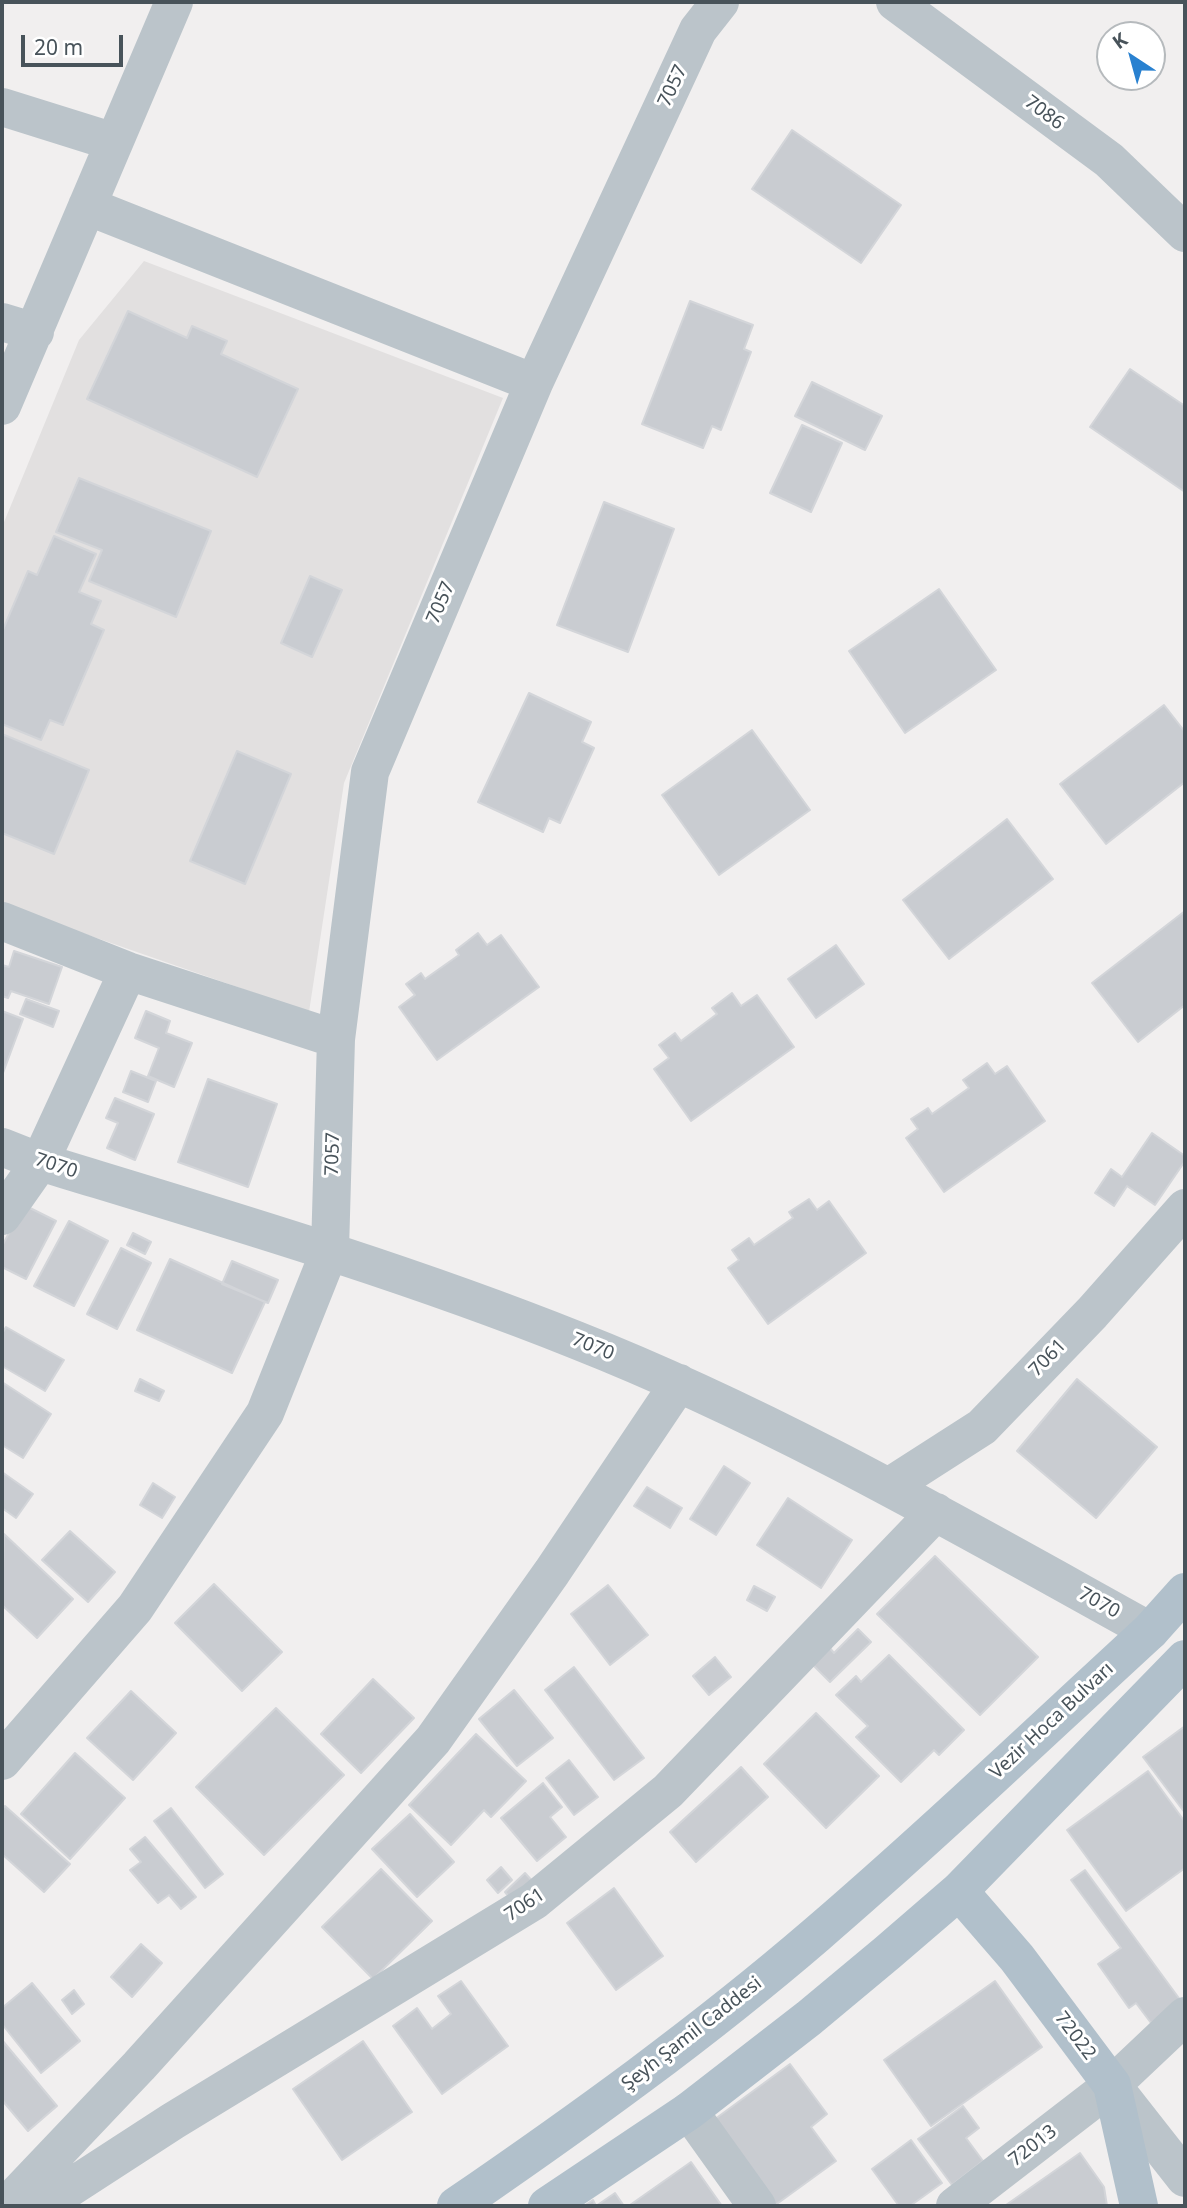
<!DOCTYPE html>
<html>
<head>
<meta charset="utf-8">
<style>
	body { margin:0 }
	#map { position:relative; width:1187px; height:2208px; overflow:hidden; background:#f1efef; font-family:"Noto Sans",sans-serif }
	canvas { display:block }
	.frame { position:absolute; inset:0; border:4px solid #48535a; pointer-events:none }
	.north { position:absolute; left:1096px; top:21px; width:70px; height:70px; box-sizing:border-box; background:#fff; border:2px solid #b6babd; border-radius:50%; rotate:324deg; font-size:19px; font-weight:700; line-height:28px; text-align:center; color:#48535a }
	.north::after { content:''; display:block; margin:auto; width:24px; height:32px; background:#2981d0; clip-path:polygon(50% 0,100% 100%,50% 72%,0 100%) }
	.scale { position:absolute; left:21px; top:35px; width:102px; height:32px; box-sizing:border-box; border:4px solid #48535a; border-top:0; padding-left:9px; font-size:21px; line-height:24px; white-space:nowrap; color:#48535a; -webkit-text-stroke:5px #fff; paint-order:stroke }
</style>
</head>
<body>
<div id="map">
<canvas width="1187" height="2208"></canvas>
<div class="frame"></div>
<div class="north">K</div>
<div class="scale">20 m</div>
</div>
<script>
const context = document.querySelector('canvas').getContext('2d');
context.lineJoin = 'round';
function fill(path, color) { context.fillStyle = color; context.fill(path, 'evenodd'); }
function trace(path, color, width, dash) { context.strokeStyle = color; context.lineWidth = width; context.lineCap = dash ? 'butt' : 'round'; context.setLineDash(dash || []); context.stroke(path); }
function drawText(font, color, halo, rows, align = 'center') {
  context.font = font + ' "Noto Sans",sans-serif'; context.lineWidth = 6; context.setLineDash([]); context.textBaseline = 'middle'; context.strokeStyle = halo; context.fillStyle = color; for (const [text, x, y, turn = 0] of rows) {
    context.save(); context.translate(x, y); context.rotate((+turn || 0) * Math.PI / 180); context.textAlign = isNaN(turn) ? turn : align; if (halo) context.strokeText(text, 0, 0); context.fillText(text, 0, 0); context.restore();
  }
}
fill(new Path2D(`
	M144,261L503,398L344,783L309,1012L2,905V527L79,340Z`), '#e2e0e0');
const building = new Path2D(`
	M792,130L901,205L861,263L752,189Z
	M690,301L753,325L744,349L751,352L721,430L712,426L703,448L642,424Z
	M128,311L187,338L192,326L227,341L221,354L298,389L257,477L87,399Z
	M1130,369L1185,406V492L1090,427Z
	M812,382L882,416L865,450L795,416Z
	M802,425L842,443L811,512L770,493Z
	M79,478L211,531L176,617L89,581L102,550L56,532Z
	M604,502L674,529L628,652L557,625Z
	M54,536L96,554L79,592L101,601L91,624L104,630L63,725L50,720L41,740L2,724V632L28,571L37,575Z
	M310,576L342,590L312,657L281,643Z
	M939,589L996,670L905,733L849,651Z
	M529,693L591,722L582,742L594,748L560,823L549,818L543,832L478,802Z
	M1164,705L1185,732V782L1106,844L1060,784Z
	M752,730L810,810L719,875L662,795Z
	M2,734L89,770L54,854L2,833Z
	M237,751L291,774L245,884L190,861Z
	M1007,819L1053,879L949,959L903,900Z
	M1185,911V1005L1138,1042L1092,983Z
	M478,933L487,945L501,935L539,987L437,1060L399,1007L415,995L406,984L421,973L425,979L459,955L456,950Z
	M836,945L864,984L816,1018L788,979Z
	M14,951L62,967L49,1004L11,991L8,998L2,996V965L9,967Z
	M732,993L741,1006L757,995L794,1047L691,1121L654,1069L669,1058L659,1045L675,1033L681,1041L717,1014L712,1008Z
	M26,999L59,1011L53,1027L20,1014Z
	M2,1011L23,1019L3,1073L2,1072Z
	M146,1011L170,1021L166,1033L192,1043L174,1087L148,1076L159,1048L135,1038Z
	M987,1063L995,1074L1007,1066L1045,1121L944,1192L906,1138L918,1129L911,1119L928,1108L932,1114L969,1088L963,1080Z
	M131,1071L156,1081L148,1102L123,1092Z
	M208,1079L277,1104L248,1187L178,1162Z
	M115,1098L154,1114L135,1160L107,1148L118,1123L106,1118Z
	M1152,1133L1185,1156V1161L1155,1205L1127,1186L1114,1206L1095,1193L1111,1169L1122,1177Z
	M809,1199L817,1210L829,1201L866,1253L768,1324L728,1268L739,1260L732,1250L749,1238L754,1245L793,1218L789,1212Z
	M24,1205L56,1221L26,1279L2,1267V1246Z
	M69,1221L108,1241L74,1306L34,1286Z
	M133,1233L151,1242L145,1254L127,1245Z
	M121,1248L151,1263L117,1329L87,1314Z
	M170,1259L265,1302L232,1373L137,1330Z
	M232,1261L278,1280L268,1303L222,1284Z
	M6,1327L64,1360L45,1391L2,1366V1334Z
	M140,1379L164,1391L159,1401L135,1391Z
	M1077,1379L1157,1447L1096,1518L1017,1451Z
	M2,1382L51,1414L23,1458L2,1445Z
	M724,1466L750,1483L716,1535L690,1519Z
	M2,1472L33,1494L16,1518L2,1508Z
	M153,1483L175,1497L162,1518L140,1505Z
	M647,1487L682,1508L670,1528L634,1506Z
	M788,1498L852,1540L821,1588L757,1545Z
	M70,1531L115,1572L88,1602L42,1560Z
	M4,1534L73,1599L37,1638L2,1605Z
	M935,1556L1038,1657L980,1715L877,1614Z
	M214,1584L282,1652L242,1691L175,1623Z
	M608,1585L648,1635L610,1665L571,1614Z
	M754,1586L775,1597L767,1611L747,1600Z
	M858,1629L871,1642L830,1682L812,1664L829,1647L834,1653Z
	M889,1655L964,1730L939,1755L934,1750L901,1782L856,1737L868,1726L836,1695L856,1676L861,1682Z
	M715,1657L731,1677L709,1695L693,1676Z
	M574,1667L644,1758L614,1780L545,1690Z
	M373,1679L414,1718L361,1773L321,1734Z
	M514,1690L553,1738L517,1766L479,1719Z
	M131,1691L176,1733L133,1780L87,1738Z
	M276,1708L344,1775L264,1855L196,1787Z
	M816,1713L879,1776L826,1828L764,1764Z
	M1185,1726V1813L1143,1757Z
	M476,1734L526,1781L491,1817L484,1810L451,1845L409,1805Z
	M75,1753L125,1798L70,1859L21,1814Z
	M569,1760L598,1797L574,1815L546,1778Z
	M741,1767L768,1797L696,1862L670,1832Z
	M1148,1771L1185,1822V1868L1126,1911L1067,1830Z
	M543,1783L562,1807L550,1817L566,1837L537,1861L501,1818Z
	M5,1806L70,1864L44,1892L2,1854V1809Z
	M171,1808L223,1874L205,1888L154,1821Z
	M410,1814L454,1862L417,1897L372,1849Z
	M145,1837L196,1897L181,1909L169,1895L158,1903L130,1870L141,1862L130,1849Z
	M501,1867L512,1880L498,1893L487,1880Z
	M381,1869L432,1921L373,1979L322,1927Z
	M1085,1870L1181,2001L1151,2023L1136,2003L1129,2008L1098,1964L1121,1948L1071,1880Z
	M525,1873L535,1884L514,1903L505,1892Z
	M614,1888L663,1956L616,1990L567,1923Z
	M141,1944L162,1963L132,1997L111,1977Z
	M461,1981L508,2046L442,2094L393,2026L417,2008L432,2029L451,2014L438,1996Z
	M995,1981L1042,2047L931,2126L884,2060Z
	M32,1983L80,2041L41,2073L2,2024V2008Z
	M74,1990L84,2004L72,2014L62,2000Z
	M2,2040L57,2106L28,2131L2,2100Z
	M363,2041L412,2112L342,2160L293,2089Z
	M790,2064L827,2114L811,2127L836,2161L774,2206L711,2122Z
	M963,2106L979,2128L966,2138L983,2161L952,2185L918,2139Z
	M911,2140L942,2183L910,2206H899L872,2169Z
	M1080,2153L1104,2187L1107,2206H1008L1006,2205Z
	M691,2162L722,2206H631L630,2205Z
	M615,2193L624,2206H584L593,2200L596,2206Z`);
fill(building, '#c9ccd1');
trace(building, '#d3d5d9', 2);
trace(new Path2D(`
	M895,2L1109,160L1185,233
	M2,107L114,142
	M87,206L534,383
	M2,322L35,332
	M2,406L174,2
	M2,921L128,971L336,1039
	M2,1147L40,1162C220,1217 401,1270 576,1340C776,1419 962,1527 1150,1631
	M2,1216L40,1162L128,971
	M890,1486L982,1427L1092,1313L1185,1208
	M2,1761L135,1608L265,1413L330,1250L336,1039L370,772L534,383L698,30L720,2
	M1112,2085L1185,2178
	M689,2111L757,2206
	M6,2206L139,2066L433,1740L552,1572L679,1383
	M42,2206L173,2121L534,1901L668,1791L936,1512
	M955,2206L1112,2085L1185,2016`), '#bbc4ca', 38);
trace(new Path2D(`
	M959,1891L1017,1958L1112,2085L1139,2206
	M456,2206C580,2121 702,2033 816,1935C930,1837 1039,1733 1150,1631L1185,1592
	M547,2206L689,2111L809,2018L887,1953L959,1891L1185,1659`), '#b1c0cb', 38);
drawText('19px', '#48535a', '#fff', [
	["7057",673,86,-65],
	["7086",1044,113,37],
	["7057",441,603,-67],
	["7057",333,1154,-88],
	["7070",56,1166,18],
	["7070",593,1347,22],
	["7061",1048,1358,-46],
	["7070",1099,1603,29],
	["Vezir Hoca Bulvarı",1052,1721,-43],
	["7061",525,1905,-34],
	["Şeyh Şamil Caddesi",692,2034,-38],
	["72022",1075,2036,53],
	["72013",1033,2146,-38]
]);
</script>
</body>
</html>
